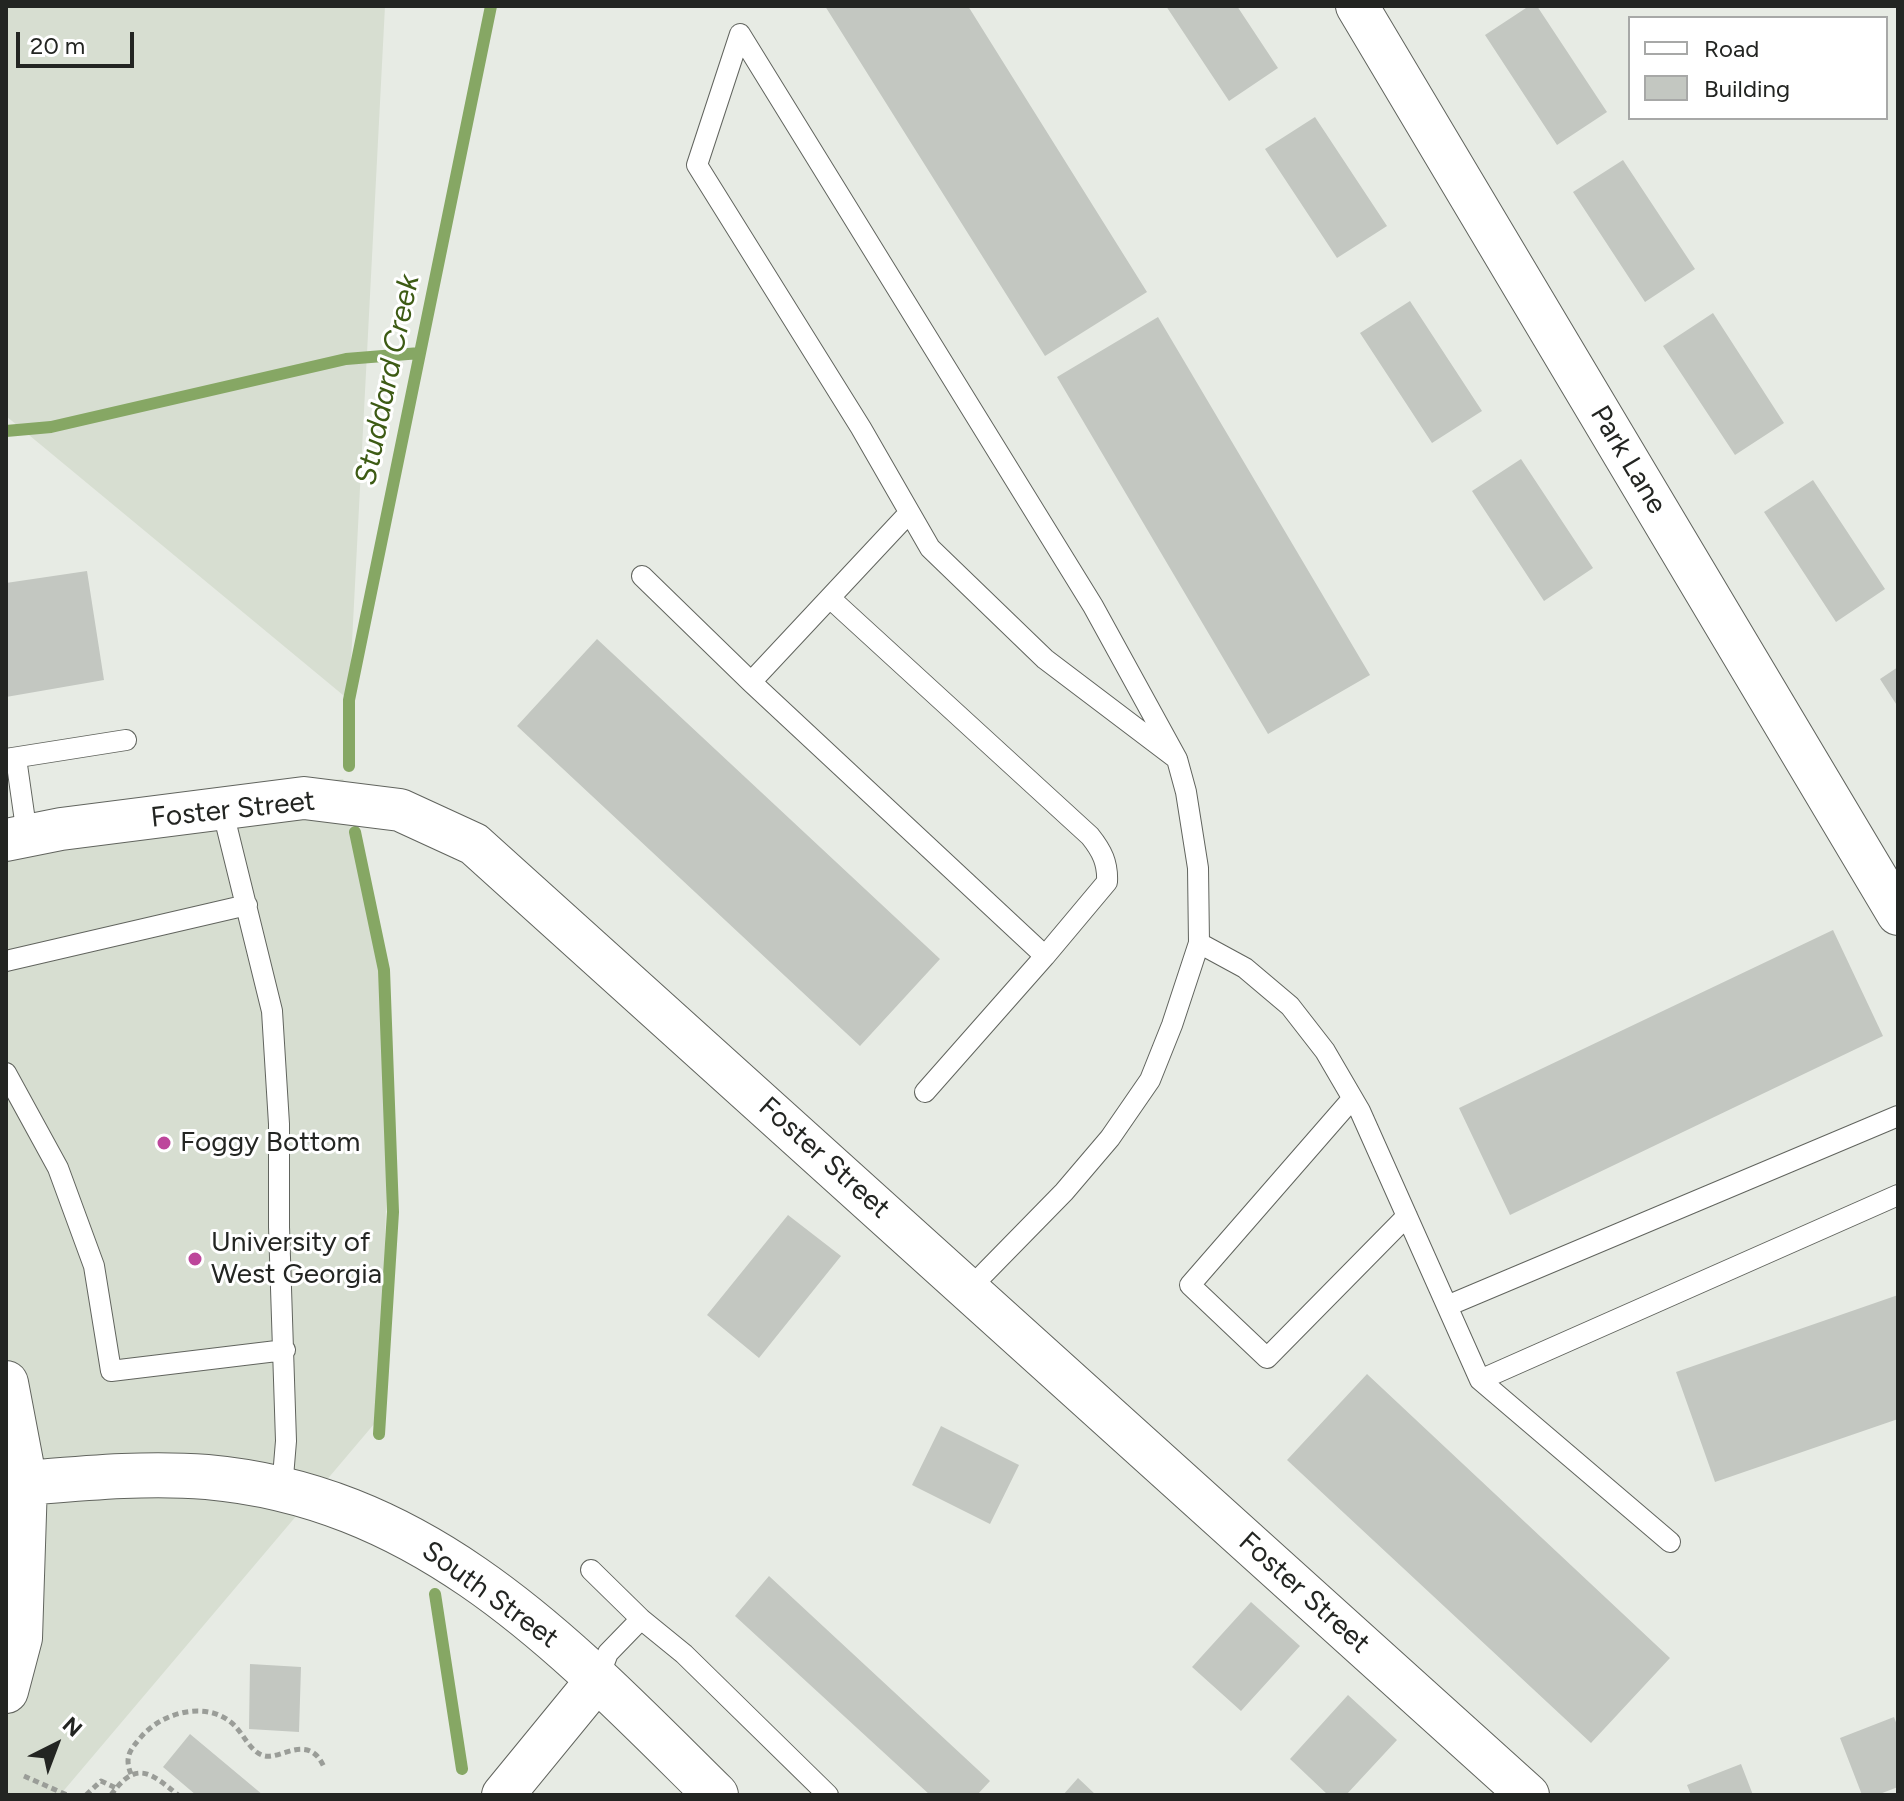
<!DOCTYPE html>
<html>
<head>
<meta charset="utf-8">
<style>
	body { margin:0 }
	#map { position:relative; width:1904px; height:1801px; overflow:hidden; background:#e7ebe4; font-family:Figtree,sans-serif }
	canvas { display:block }
	.frame { position:absolute; inset:0; border:8px solid #232522; pointer-events:none }
	.legend { position:absolute; left:1628px; top:16px; width:260px; height:104px; box-sizing:border-box; background:#fff; border:2px solid #a7a8a7; margin:0; padding:10px 14px; list-style:none; font-size:24px; color:#232522 }
	.legend li { display:flex; align-items:center; gap:16px; height:40px }
	.legend b { width:40px; border:2px solid #a7a8a7 }
	.north { position:absolute; left:16px; top:1705px; width:80px; height:80px; -webkit-text-stroke:6px #fff; paint-order:stroke; rotate:42deg; font-size:22px; font-weight:700; line-height:32px; text-align:center; color:#232522 }
	.north::after { content:''; display:block; margin:auto; width:28px; height:36px; background:#232522; clip-path:polygon(50% 0,100% 100%,50% 72%,0 100%) }
	.scale { position:absolute; left:16px; top:32px; width:118px; height:36px; box-sizing:border-box; border:4px solid #232522; border-top:0; padding-left:10px; font-size:24px; line-height:28px; white-space:nowrap; color:#232522; -webkit-text-stroke:6px #fff; paint-order:stroke }
</style>
</head>
<body>
<div id="map">
<canvas width="1904" height="1801"></canvas>
<div class="frame"></div>
<ul class="legend">
<li><b style="height:10px;background:#fff"></b>Road</li>
<li><b style="height:22px;background:#c3c7c1"></b>Building</li>
</ul>
<div class="north">N</div>
<div class="scale">20 m</div>
</div>
<script>
const context = document.querySelector('canvas').getContext('2d');
context.lineJoin = 'round';
function fill(path, color) { context.fillStyle = color; context.fill(path, 'evenodd'); }
function trace(path, color, width, dash) { context.strokeStyle = color; context.lineWidth = width; context.lineCap = dash ? 'butt' : 'round'; context.setLineDash(dash || []); context.stroke(path); }
function drawText(font, color, halo, rows, align = 'center') {
  context.font = font + ' Figtree,sans-serif'; context.lineWidth = 6; context.setLineDash([]); context.textBaseline = 'middle'; context.strokeStyle = halo; context.fillStyle = color; for (const [text, x, y, turn = 0] of rows) {
    context.save(); context.translate(x, y); context.rotate((+turn || 0) * Math.PI / 180); context.textAlign = isNaN(turn) ? turn : align; if (halo) context.strokeText(text, 0, 0); context.fillText(text, 0, 0); context.restore();
  }
}
fill(new Path2D(`
	M6,6H385L349,700L6,416Z
	M343,779L355,804L374,913L389,1101L380,1417L60,1795H6V820L232,788Z`), '#d7ded1');
trace(new Path2D(`
	M6,431L51,427L346,359L420,353
	M349,766V700L491,6
	M355,832L384,970L393,1212L379,1434
	M435,1594L462,1769`), '#86a764', 12);
fill(new Path2D(`
	M825,6H968L1147,292L1045,356Z
	M1166,6H1237L1278,68L1229,101Z
	M1529,6H1537L1607,112L1557,145L1485,35Z
	M1315,117L1387,226L1337,258L1265,149Z
	M1623,160L1695,269L1645,302L1573,192Z
	M1410,301L1482,411L1432,443L1360,333Z
	M1713,313L1784,423L1735,455L1663,346Z
	M1158,317L1370,675L1268,734L1057,377Z
	M1521,459L1593,568L1544,601L1472,491Z
	M1813,480L1885,589L1836,622L1764,512Z
	M87,571L104,680L6,697V583Z
	M597,639L940,959L860,1046L517,726Z
	M1898,667V707L1880,679Z
	M1833,930L1883,1036L1510,1215L1459,1108Z
	M788,1215L841,1256L759,1358L707,1315Z
	M1898,1295V1419L1715,1482L1676,1372Z
	M1367,1374L1670,1658L1591,1743L1287,1460Z
	M941,1426L1019,1465L990,1524L912,1485Z
	M769,1576L990,1781L977,1795H930L735,1616Z
	M1251,1602L1300,1646L1241,1711L1192,1667Z
	M250,1664L301,1667L299,1732L249,1729Z
	M1348,1695L1397,1740L1346,1795H1328L1290,1759Z
	M1894,1717L1898,1728V1787L1877,1795H1862L1840,1738Z
	M190,1734L263,1795H196L163,1767Z
	M1741,1764L1753,1795H1691L1687,1785Z
	M1078,1778L1096,1795H1063Z`), '#c3c7c1');
const service = new Path2D(`
	M642,576L751,682L1045,956L925,1092
	M831,599L1090,836C1102,851 1108,863 1107,882L1045,956
	M751,682L909,513
	M16,758L27,835
	M6,759L126,740
	M1177,759L1093,606L740,34L697,165L861,428L930,548L1045,659L1177,759L1186,792L1198,868L1199,943L1245,968L1290,1006L1325,1051L1360,1111L1447,1306L1898,1116
	M222,808L272,1011L279,1124V1227L286,1441L282,1489
	M6,961L247,905
	M6,1073L58,1168L94,1266L111,1371L285,1350
	M1352,1099L1190,1285L1267,1358L1407,1216
	M969,1289L1064,1192L1110,1138L1150,1080L1172,1025L1199,943
	M1447,1306L1480,1380L1670,1542
	M1480,1380L1898,1195
	M591,1570L641,1619L684,1654L828,1795
	M598,1679L608,1653L641,1619`);
const minor = new Path2D(`
	M1357,6L1898,914
	M6,840L61,829L304,798L400,810L474,844L1528,1795
	M503,1795L598,1679`);
const tertiary = new Path2D(`
	M6,1383L25,1483L20,1638L6,1691
	M25,1483C85,1478 146,1472 207,1477C429,1497 567,1648 716,1795`);
trace(service, '#61645e', 22);
trace(minor, '#61645e', 44);
trace(tertiary, '#61645e', 46);
trace(new Path2D(`
	M131,1774C124,1757 130,1750 141,1737C162,1712 209,1699 235,1726C244,1735 251,1753 265,1756C282,1759 309,1733 324,1767
	M24,1776L67,1795
	M86,1795L101,1781L116,1788
	M111,1795C136,1760 150,1772 178,1795`), '#9a9d98', 5, [6, 4]);
trace(service, '#fff', 20);
trace(minor, '#fff', 42);
trace(tertiary, '#fff', 44);
for (const [x, y, r, color] of [
	[164,1143,8,"#bd469b"],
	[195,1259,8,"#bd469b"]
]) { const dot = new Path2D(); dot.arc(x, y, r, 0, 2 * Math.PI); context.fillStyle = color; context.fill(dot); trace(dot, '#fff', 3); }
drawText('28px', '#232522', '#fff', [
	["Park Lane",1628,460,59],
	["Foster Street",233,810,-6],
	["Foster Street",824,1158,42],
	["Foster Street",1304,1593,42],
	["South Street",490,1595,36]
]);
drawText('28px', '#232522', '#fff', [
	["Foggy Bottom",180,1143],
	["University of",211,1243],
	["West Georgia",211,1275]
], 'left');
drawText('italic 30px', '#3d5b14', '#fff', [
	["Studdard Creek",388,380,-78]
]);
</script>
</body>
</html>
